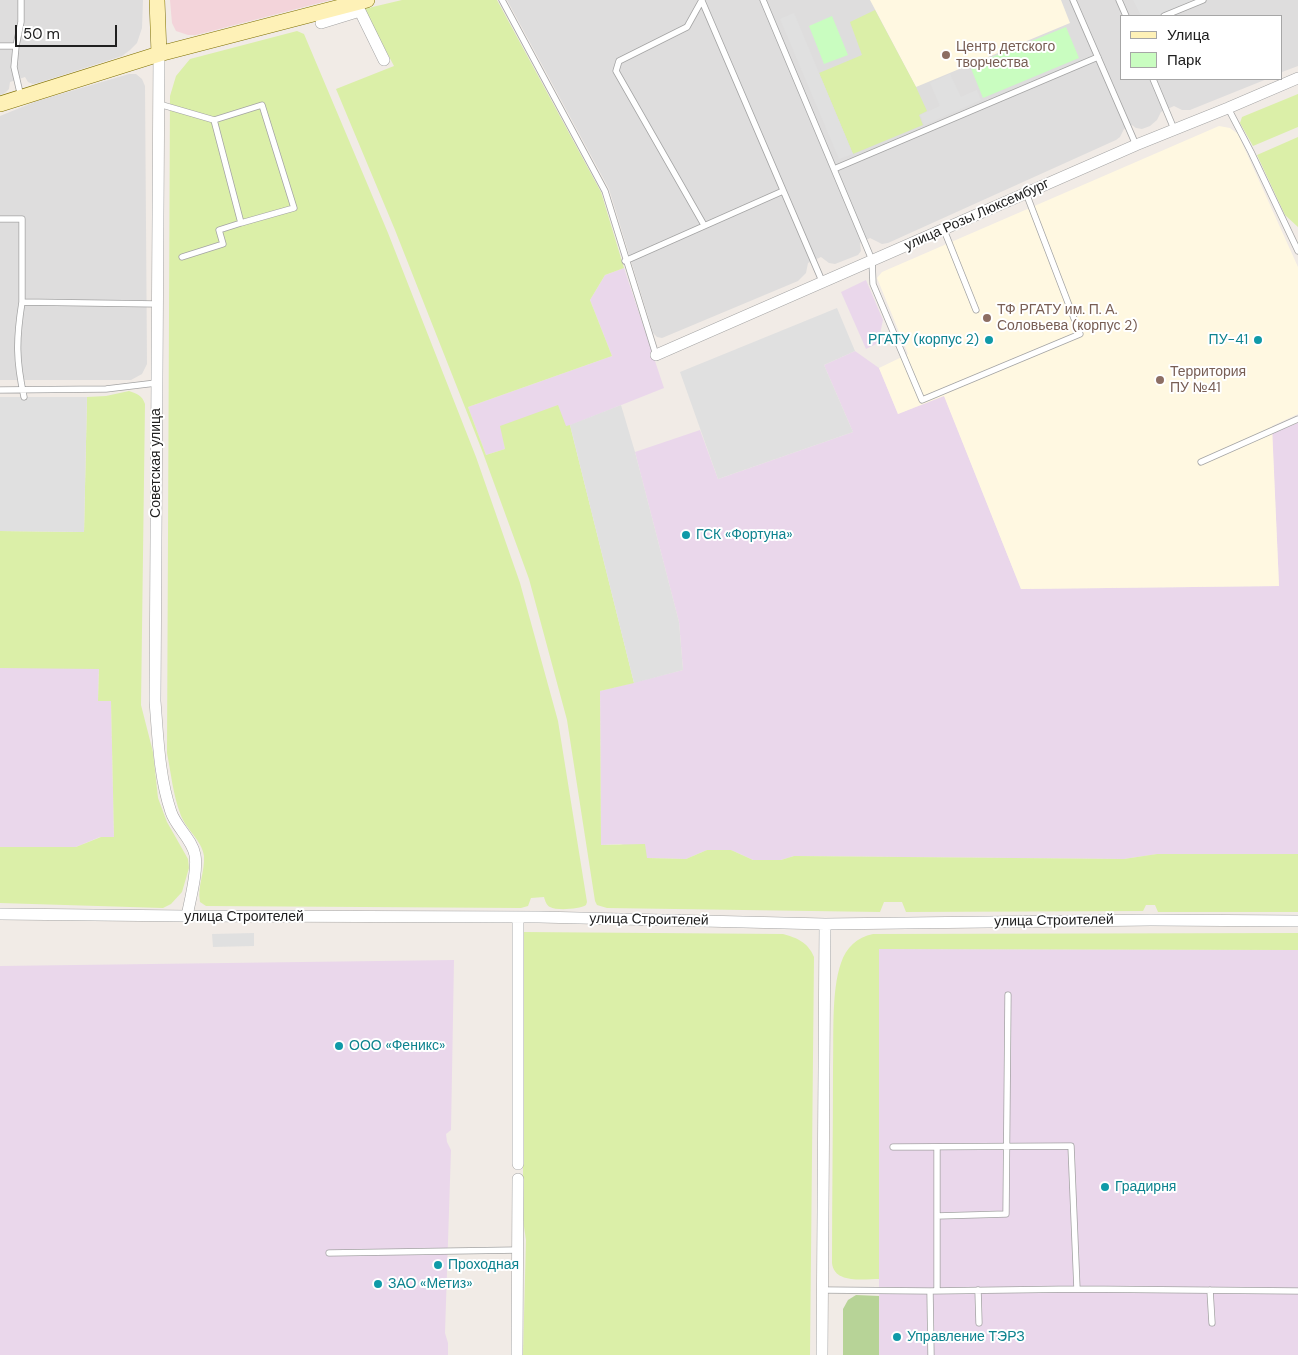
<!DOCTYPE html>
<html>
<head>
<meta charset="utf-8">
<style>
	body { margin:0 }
	#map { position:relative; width:1298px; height:1355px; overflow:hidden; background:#f1ebe6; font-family:"DM Sans",sans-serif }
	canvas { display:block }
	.legend { position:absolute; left:1120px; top:15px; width:162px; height:65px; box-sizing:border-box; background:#fff; border:1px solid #a6a6a6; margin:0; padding:6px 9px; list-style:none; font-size:15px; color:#202020 }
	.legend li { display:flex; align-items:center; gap:10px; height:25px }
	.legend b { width:25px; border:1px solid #a6a6a6 }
	.scale { position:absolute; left:15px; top:25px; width:102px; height:22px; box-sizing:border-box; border:2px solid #202020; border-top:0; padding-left:6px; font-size:15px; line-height:18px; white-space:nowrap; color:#202020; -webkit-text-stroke:4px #fff; paint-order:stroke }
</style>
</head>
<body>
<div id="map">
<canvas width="1298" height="1355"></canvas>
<ul class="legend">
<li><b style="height:6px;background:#fef1b7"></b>Улица</li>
<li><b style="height:14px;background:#c9fdc0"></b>Парк</li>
</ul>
<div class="scale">50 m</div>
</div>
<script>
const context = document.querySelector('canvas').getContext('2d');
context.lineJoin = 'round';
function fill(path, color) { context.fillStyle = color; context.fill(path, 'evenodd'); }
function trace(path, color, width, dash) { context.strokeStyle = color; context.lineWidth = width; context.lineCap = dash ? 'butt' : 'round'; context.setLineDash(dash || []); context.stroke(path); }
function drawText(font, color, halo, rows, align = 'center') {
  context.font = font + ' "DM Sans",sans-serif'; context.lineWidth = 4; context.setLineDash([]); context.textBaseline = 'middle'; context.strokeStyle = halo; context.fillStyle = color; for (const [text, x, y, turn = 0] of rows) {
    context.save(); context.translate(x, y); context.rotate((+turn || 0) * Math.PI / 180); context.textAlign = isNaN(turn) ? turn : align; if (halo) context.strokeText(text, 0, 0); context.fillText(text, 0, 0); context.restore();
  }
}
fill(new Path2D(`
	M0,0H143L142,28L137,43L130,50L122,56L38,83L33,84L28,82L25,77L10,82L9,89L5,93L0,95Z
	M507,0H1298V66L1282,72V16H1122V79H1267L1190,110H1182L1174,106L1161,112L1157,120L1150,126L1142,129L1136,128L1132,125L1124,129L1120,137L1116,140L888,243L882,244L870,238L860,243L861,251L858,255L835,264L829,263L821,257L808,263L806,273L798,281L662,338L657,337L653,333L609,189Z
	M129,74H136L142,79L145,86L147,364L142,374L131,380H0V116L37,101Z`), '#dedddd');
fill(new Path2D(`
	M170,0H331L196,35H188L176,31L172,23Z`), '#f3d4da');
fill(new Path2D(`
	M624,268L664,388L566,427L501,426L505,449L486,455L468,407L612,356L590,300L605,275Z
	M866,280L883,320L878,343L866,349L841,292Z
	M855,351L879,368L898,414L944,395L1021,589L1279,586L1272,433L1298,423V854H1158L1124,859L794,856L781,860H753L731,850H707L686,859L646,858L621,844L601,845L600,691L683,670L679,622L635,452L700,430L718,479L853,432L824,365Z
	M0,668H99L98,701H111L114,837H100L76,847H0Z
	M879,949L1298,950V1355H879Z
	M454,960L451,1130L446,1134L447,1142L451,1150L445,1333L448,1343V1355H0V966Z`), '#ead7eb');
fill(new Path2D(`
	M870,0H1061L1070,23L916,87Z
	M1219,126L1230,128L1238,134L1298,267V414L1272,426L1279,586L1021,589L944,396L898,414L879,368L908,354L877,278L882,272Z`), '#fff8e1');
fill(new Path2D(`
	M402,0H497L601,192L624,268L605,275L590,300L612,356L468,407L486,455L505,449L500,426L558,405L566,426L570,425L634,683L600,691L601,845L645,844L647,858L686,859L707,850H731L753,860H781L794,856L1124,859L1157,854H1298V912H1158L1155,905H1146L1143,911L906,912L902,902H884L880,912L607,908L597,905L595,901L567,720L529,579L483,453L395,230L336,89L394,66L364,9Z
	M875,10L916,87L927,111L919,115L923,125L853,154L819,73L862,55L850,22Z
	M297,31L304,34L388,233L476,457L520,583L558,721L587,902L586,905C580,909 557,911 550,907C547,906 545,901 544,897L531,898L528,906L521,908L206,906L200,902C197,887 205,872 204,856C202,840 185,829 180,813C173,794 171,773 167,753L170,96L176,76L190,59Z
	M1298,94V127L1253,146L1240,123L1242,117Z
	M1298,137V227L1285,215L1257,155Z
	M129,391C137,394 142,395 145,404L141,705L153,752L158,798L167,822L188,859L189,868L182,892L171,904L163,908L0,903V847H76L101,837H114L111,701H98L99,669L0,668V531L84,532L87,397L106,396Z
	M523,932L783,934C797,938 808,942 814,957L810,1355H523L526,1240L523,1220Z
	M1298,933V950L879,949V1279C864,1279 834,1284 832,1263C832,1198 833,1134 833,1069C834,1039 831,991 841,963C846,948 857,937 873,934Z`), '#dbefa8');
fill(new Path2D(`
	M856,1295L879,1296V1355H843V1309L848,1300Z`), '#b7d397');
fill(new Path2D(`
	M832,16L848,55L824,64L809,26Z
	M1066,27L1079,58L983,98L970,66Z`), '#c9fdc0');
fill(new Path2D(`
	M1133,0H1196L1164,16H1141Z
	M794,13L853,154L839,159L780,19Z
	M950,74L961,97L977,90L981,100L924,125L920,115L940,106L930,83Z
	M837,308L855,351L824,365L853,432L718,479L680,372Z
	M0,397H87L84,532L0,531Z
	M621,405L635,452L679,622L683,670L634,683L570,425Z
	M254,933V946L213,947L212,934Z`), '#e0e0e0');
const lane = new Path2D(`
	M502,0L605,191L656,355
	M702,0L687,27L619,61L616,71L704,225
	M763,0L872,260L873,284L922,400L1080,334L1026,193
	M1073,0L1136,145
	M1119,0L1126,16
	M702,1L822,281
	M1164,16L1203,0
	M0,46H16L14,67L21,97
	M16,46L21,22V0
	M1153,79L1174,129
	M159,104L214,120L262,105L294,208L241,223L214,120
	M1228,108L1251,152L1298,251
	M834,169L1098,57
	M0,219H22V302L157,304
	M944,230L976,310
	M182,257L223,244L219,230L241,223
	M625,261L783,191
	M22,302C16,340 16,360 24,397
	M0,390L106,389L156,383
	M1201,462L1298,419
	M893,1147L1071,1146L1077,1289
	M937,1147V1291
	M937,1216L1006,1214L1008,995
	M329,1253L518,1250
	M823,1290L930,1291L1077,1289L1298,1291
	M978,1290L979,1323
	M1210,1290L1212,1323
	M930,1291L931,1355`);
const street = new Path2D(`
	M356,3L384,60
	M321,23L360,11
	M159,54L155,701C158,737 159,777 171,812C176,827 192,839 195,855C198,871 190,900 187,916
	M656,355L1136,145L1228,108L1298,78
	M0,914L187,916L539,917L825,924L1151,920L1298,921
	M518,918V1164
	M517,1355L518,1179
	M822,1355L825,924`);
const secondary = new Path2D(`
	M157,0L159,54
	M0,104L159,54L367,0`);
trace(lane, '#a4a4a4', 7);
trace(street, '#a4a4a4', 12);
trace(secondary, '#7e6f00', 16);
trace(lane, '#fff', 5.5);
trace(street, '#fff', 11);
trace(secondary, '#fef1b7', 15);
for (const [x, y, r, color] of [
	[946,55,5,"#8d6e63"],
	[987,318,5,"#8d6e63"],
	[989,340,5,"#0f9aa8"],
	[1258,340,5,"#0f9aa8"],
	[1160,380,5,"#8d6e63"],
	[686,535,5,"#0f9aa8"],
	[339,1046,5,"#0f9aa8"],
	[1105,1187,5,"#0f9aa8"],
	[438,1265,5,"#0f9aa8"],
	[378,1284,5,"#0f9aa8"],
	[897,1337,5,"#0f9aa8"]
]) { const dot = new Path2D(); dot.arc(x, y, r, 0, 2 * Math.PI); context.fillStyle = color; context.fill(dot); trace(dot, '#fff', 2); }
drawText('14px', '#785e54', '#fff', [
	["Центр детского",956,47],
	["творчества",956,63],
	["ТФ РГАТУ им. П. А.",997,310],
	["Соловьева (корпус 2)",997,326],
	["Территория",1170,372],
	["ПУ №41",1170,388]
], 'left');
drawText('14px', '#202020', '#fff', [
	["улица Розы Люксембург",977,215,-24],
	["Советская улица",156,463,-90],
	["улица Строителей",244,917],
	["улица Строителей",649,920,1],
	["улица Строителей",1054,921,-1]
]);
drawText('14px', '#0d838f', '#fff', [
	["РГАТУ (корпус 2)",979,340,"right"],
	["ПУ-41",1248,340,"right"],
	["ГСК «Фортуна»",696,535],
	["ООО «Феникс»",349,1046],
	["Градирня",1115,1187],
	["Проходная",448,1265],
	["ЗАО «Метиз»",388,1284],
	["Управление ТЭРЗ",907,1337]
], 'left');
</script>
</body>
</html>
